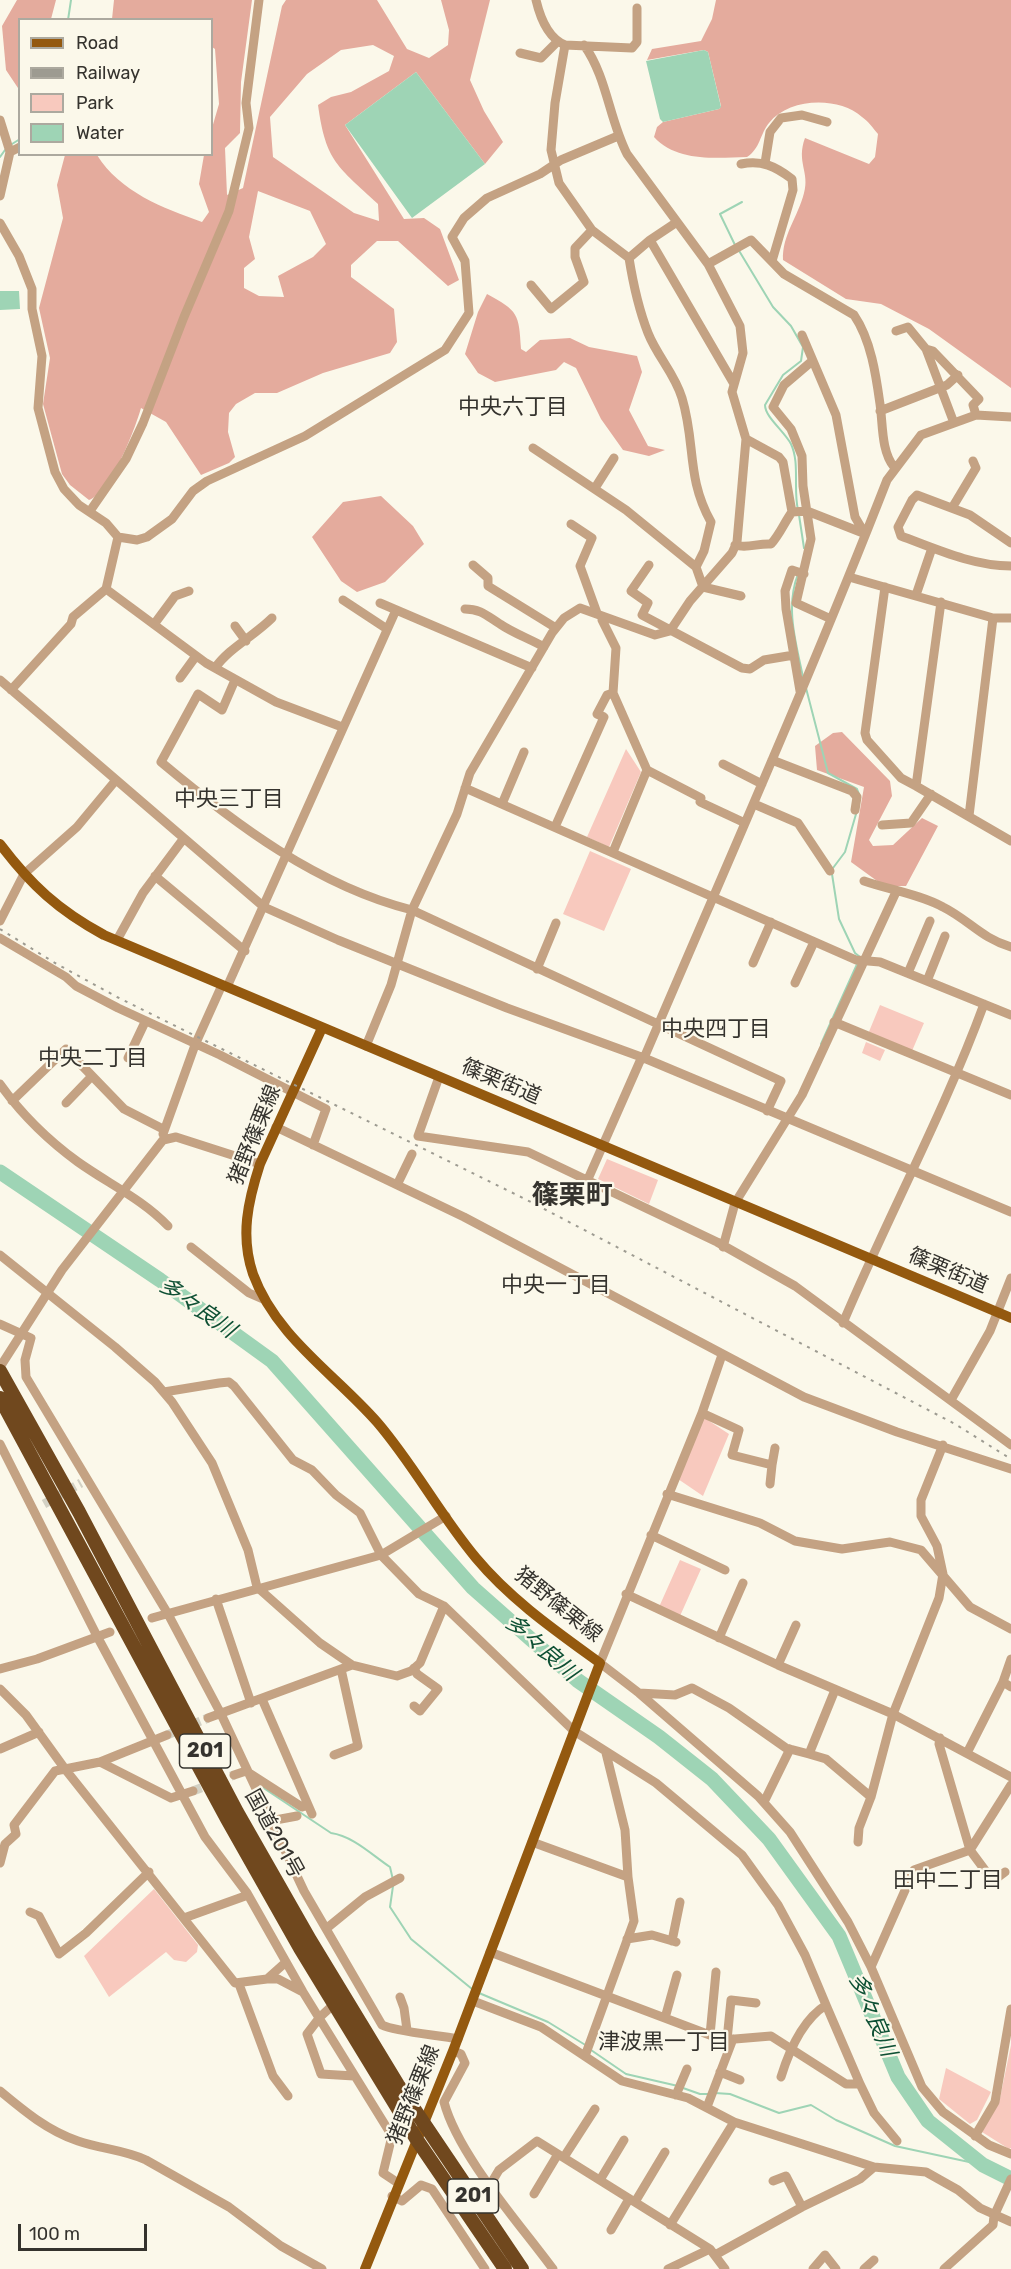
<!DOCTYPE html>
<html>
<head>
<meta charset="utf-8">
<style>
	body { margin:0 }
	#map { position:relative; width:1011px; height:2269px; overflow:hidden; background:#fbf8ea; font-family:Rubik,sans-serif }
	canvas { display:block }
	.legend { position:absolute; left:18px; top:18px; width:195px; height:138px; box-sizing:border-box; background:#fbf8ea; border:2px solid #aca99f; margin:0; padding:8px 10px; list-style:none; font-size:18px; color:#35332e }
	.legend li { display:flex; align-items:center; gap:12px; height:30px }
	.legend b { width:30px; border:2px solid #aca99f }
	.scale { position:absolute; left:18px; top:2224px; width:129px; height:27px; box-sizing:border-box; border:3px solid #35332e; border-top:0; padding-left:8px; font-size:18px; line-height:21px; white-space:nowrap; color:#35332e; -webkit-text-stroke:4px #fbf8ea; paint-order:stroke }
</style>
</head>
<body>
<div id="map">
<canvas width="1011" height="2269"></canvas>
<ul class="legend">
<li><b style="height:8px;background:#94590f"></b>Road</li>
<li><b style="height:8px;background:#9d9b91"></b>Railway</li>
<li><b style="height:16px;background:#f8c9be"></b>Park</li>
<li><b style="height:16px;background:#9ed4b5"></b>Water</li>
</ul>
<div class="scale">100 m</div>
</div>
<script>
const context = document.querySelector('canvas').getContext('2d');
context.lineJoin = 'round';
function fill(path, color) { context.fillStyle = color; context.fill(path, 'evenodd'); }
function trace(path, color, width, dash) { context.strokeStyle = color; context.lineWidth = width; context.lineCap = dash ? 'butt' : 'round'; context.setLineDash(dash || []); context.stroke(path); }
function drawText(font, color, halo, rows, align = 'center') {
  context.font = font + ' Rubik,"Noto Sans JP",sans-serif'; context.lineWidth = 4.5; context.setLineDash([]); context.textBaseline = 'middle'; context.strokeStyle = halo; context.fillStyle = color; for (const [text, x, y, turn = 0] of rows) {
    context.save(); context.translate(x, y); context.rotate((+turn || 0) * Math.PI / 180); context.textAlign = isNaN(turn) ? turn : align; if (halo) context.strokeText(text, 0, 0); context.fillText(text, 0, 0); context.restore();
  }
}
fill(new Path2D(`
	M626,749L641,772L609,847L587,837Z
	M590,851L631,869L604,931L563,914Z
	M880,1005L924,1023L912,1051L868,1034Z
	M866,1042L885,1050L880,1061L862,1053Z
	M607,1159L658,1180L649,1204L598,1179Z
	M703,1417L729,1434L703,1496L678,1479Z
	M680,1560L701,1569L680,1616L659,1607Z
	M154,1889L198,1945L197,1952L186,1962L174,1960L166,1952L109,1997L84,1956Z
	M1011,2045V2148L1009,2149L982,2132L1000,2098Z
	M946,2068L991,2092L977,2120L970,2124L939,2099Z`), '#f8c9be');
fill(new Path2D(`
	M17,0H56L51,19L20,20L18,88L6,70L2,26Z
	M114,0H252L241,82L240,133L225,148L227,195L243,188L282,6L286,0H377L407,49L429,58L448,45L449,30L441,0H490L470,80L484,111L503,142L485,164L416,72L345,125L404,219L424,218L440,229L459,280L448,286L398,241H377L351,265V277L394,309L397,342L390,353L323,373L277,393H255L236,404L229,413L228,432L235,457L229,463L201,475L166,422L141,408C135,429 111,493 89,500L70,485L62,474L43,404L50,358L39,308L63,218L57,185L65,155H97C120,192 163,208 202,222L209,212L199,184L204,155L212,154V128L219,104L215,49L212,47V20L112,19ZM373,45L394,56L389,71L351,92L331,97L318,105C326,163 338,166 378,204L379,221L354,213L273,157L270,117L307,74L341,50ZM258,191L310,211L326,244L313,257L278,276L284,297L259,296L244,288V268L255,259L249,237Z
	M716,0H1011V388L929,329L881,304L846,299L783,260C782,235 798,217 804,193C810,172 796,162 805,138L869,164L875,157L878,134C873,128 868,121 862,117C838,96 789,98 769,123C760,134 760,149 747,157C715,158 677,162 654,137L657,127L663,122L719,109L721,106L708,52L704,50L647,60L652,49L701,41L712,19Z
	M487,294C518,311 519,313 521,349L526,352L540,340L570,338L589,347L637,356L642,372L629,410L648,446L665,450L649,456L623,450L601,419L576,368L564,362L556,370L495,382L478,373L465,354L478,312Z
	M381,496L413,526L424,544L385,582L357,592L341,581L312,537L343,502Z
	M842,732L890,781L892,796L869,840L873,846L893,845L922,818L938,826L906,886H884L851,862L864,787L817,770L815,746L833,733Z`), '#e4ab9d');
fill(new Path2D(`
	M704,50L708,52L721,107L719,109L663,122L660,119L646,61Z
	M416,72L485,164L412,218L345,125Z
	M0,291H19L20,309L0,310Z`), '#9ed4b5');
trace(new Path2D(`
	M68,20L71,0
	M12,144L20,139
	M0,157L5,150
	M735,245L720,214L742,202
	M738,249L773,307L791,326L803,347L801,361L783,375L765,405C765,417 784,431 791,444C800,463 793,489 798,510
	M799,515L804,548
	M798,574C785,607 796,643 803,677
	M806,688L828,773L857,789L859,794
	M833,868L845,852L856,814
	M832,874L839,919L855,953L860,957
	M821,1044L858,962
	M262,1787L331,1833C353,1836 372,1855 390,1867L393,1880
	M393,1886L390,1907L411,1939L472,1989
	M479,1993L548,2022L587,2046
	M591,2050L626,2074L678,2086
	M683,2088L700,2094H710
	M715,2093L730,2094L779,2113L811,2105L836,2120L895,2146L983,2165`), '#9ed4b5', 2);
trace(new Path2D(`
	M0,1172L160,1280L272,1361L473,1588L577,1680L659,1737L712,1779L769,1839L839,1936L898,2077L928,2121L983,2165L1011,2179`), '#9ed4b5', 15);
trace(new Path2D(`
	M44,1504L81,1483
	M167,1735L208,1718
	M193,1791L234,1775`), '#d3d1c4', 9, [9, 4.5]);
trace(new Path2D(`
	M536,0C540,17 548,38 565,45L632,48L637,42V8
	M565,45L555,103L551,150L559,183L592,230L629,258C633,283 639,310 648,333C657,356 675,374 682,398C696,444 686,477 711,522L704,551L696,567L703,587
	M520,53L541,58L557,42
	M0,120L10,152
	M765,163L770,132L781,118L802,115L827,122
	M741,164C762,160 775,166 792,179L793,190L772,261
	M0,196L10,152L20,147
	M677,222L650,240L734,384
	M0,223L19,256L32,289V309L42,356L38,408L55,472L64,489L79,505L106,523L118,537L137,540L147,537L172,519L193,491L207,481L305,436L445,350L469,313L465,261L452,237L464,218L487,198L540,174L561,160L618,136
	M629,258L650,240
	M708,264L751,240L784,274L854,315C871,340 876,375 880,404C883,424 881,451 894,467
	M531,285L551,309L584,282L575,257V248L592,230
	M896,331L908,327L926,349L954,423
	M802,335L836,415L855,517L865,534
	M926,349L933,351L979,399L973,405L976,415
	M811,362L784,385L773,407L791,429L802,456L803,486L811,539L796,603L831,619
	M880,411L947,385L958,375
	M746,439L779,457L783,462L792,512
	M533,448L626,510L696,567
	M595,488L614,458
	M952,508L976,468L973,461
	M90,511L126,459L143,423L184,317L229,211L249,128L246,103L259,0
	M571,524L592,538L580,566L597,613
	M1011,543L970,515L917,495L912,500L898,527L901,536C936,549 973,566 1011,566
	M735,545C747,549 758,543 771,544C780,534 784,523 792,512L807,511L863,533
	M473,565L488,578V586L556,628
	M649,565L631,591L648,603L642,615L742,668L750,669L764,660L794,655
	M849,577L993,618H1011
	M703,587L741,596
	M885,587L865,733L867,740L901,778L916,786
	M106,589L206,663L276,702L342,727
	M916,595L932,548
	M343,600L387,629
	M941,602L916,786L1011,841
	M380,603L532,668
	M465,609C481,609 487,616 500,624C513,633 530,639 544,647
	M602,620L616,648L613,693
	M155,623L175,596L189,591
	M235,626L246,641
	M215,668C229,648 254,636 272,618
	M180,678L196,656
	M0,680L264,907L338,940L507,1008L644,1058L1011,1212
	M235,680L222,710L198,694L161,762C235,824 317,886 412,910L781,1081L767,1111
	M11,690L71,624L73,617L106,589L118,537
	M800,691L786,609L785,591L792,570L804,574
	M772,760L852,791L857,797L855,810
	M723,764L762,784
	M647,770L701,798L700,802L745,823
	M465,788L856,960L880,962L1011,1015
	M502,804L524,752
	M754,804L798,823L830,871
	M969,816L993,618
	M882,825L911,823L931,794
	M555,827L604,717L597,714L607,695L613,693L647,770L613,852
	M155,876L245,951
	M864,881C890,890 919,894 943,907C969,920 981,938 1011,947
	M0,921L24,874L77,827L116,780
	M0,938L66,977L76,986L118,1008L220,1055L326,1109L313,1145
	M117,940L143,893L184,838
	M753,963L771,922
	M537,969L556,923
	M908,973L930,921
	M927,981L945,936
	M795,983L814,942
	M227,987L396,610
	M834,1022L1011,1095
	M366,1046L391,985L412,910L457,814L470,773L552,633L564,618L580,608L655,635L670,631L690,601L732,553L737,542L746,439L732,392L743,353L740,326L708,264L627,154C609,119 607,77 584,45
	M128,1058L145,1022
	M439,1077L418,1136L528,1152L717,1242L795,1286L1011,1445
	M0,1084C22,1115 48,1140 78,1162C109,1184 142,1199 168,1226
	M12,1101L66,1049L124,1109L163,1129
	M66,1103L92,1076
	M276,1127L464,1217L804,1397L897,1432L1011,1469
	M163,1134L195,1045L222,985
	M588,1179L640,1061L644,1058C726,866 811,675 887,480L921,435L976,415L1011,417
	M397,1185L412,1154
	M191,1247L249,1293L265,1300
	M723,1247L735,1203L802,1095L896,892
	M0,1255L115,1347L155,1382L172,1402L212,1463L248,1550L257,1587L320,1643L352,1665L397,1676L411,1671L420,1663L444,1606
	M843,1323C888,1216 944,1113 984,1004
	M0,1324L31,1338L25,1360L26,1377L168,1614L221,1714L304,1891L382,2025C396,2032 439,2035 458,2039
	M722,1355L702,1413L600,1663L639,1693L758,1796L790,1832L848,1922L871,1967L922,2087L943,2112L989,2145L1011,2154
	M0,1367L62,1270L163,1140L176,1137L260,1164
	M164,1392L219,1383L229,1382L234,1386L293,1460L312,1470L336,1495L360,1513L381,1555L419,1594L444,1606L574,1731L656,1783L742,1855L778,1905L805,1955L826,2005
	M951,1400L990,1331L1011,1278
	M702,1413L739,1430L732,1455L772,1465L770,1484
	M0,1444L98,1638L205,1837L247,1893L303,1992L392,2136L383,2173L398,2183
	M772,1465L775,1448
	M667,1494L760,1523L795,1541L842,1549L890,1542L921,1550L970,1607L1011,1629
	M651,1535L725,1570
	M626,1594L778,1665L893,1714L1011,1777
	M216,1599L251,1703
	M152,1618L381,1555L446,1516
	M719,1638L743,1583
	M778,1665L796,1625
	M0,1669L37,1659L110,1632
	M1003,1682L1011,1659
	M0,1689L26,1715L65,1769L235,1983L267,1979L286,1962
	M639,1693L675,1695L692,1688L729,1708L786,1748L809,1754L835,1690
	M262,1699L312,1814
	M414,1706L420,1711L438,1689L417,1674L414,1668
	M208,1718L352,1665
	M0,1749L39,1732
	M967,1753L1003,1682L1011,1687
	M809,1754L826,1759L871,1797L893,1714L939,1598L943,1574L937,1546L921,1516V1500L943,1445
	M334,1755L358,1746L341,1669
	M100,1762L171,1798L193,1791
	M234,1775L246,1771L302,1807L308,1805
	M764,1802L790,1749
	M270,1821L297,1816
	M532,1842L628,1877L625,1830L606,1753
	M858,1842L859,1828L871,1797
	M0,1863L5,1844L16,1834L14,1825L55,1771L100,1762L167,1735
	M1005,1872L993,1881L970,1850L1011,1785
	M30,1912L39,1916L59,1954L86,1933L149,1872
	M184,1918L248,1895
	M327,1928L365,1897L400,1878
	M627,1939L652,1935L676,1942
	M672,1941L680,1902
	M490,1952L723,2040L771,2036L846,2084H860L826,2005C802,2020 789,2051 781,2077
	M871,1967L914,1870L970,1850L939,1744L940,1738
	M267,1979H278L301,1991
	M239,1984L273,2076L288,2096
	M400,1997L404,2008L407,2030
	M473,2001L541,2027L622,2081L688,2098L734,2122L874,2167L926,2172L958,2190L980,2208L1011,2222
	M333,2005L320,2017L307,2034L321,2074L354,2076
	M665,2018L677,1975
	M710,2035L716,1972
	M727,2040L731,2000L756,2003
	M453,2051L461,2054L465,2063L444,2102C458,2155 520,2224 553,2269
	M585,2056L634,1921L628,1877
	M720,2072L740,2080
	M860,2084L874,2113L897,2141
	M0,2091C24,2111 48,2131 78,2141C101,2149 125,2150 146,2160L229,2207L281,2246L322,2269
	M676,2095L687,2069
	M707,2107L733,2039
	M975,2136L995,2102L1011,2009
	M564,2157L595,2109
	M600,2180L624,2140
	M773,2181L786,2176L802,2207
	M490,2185L499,2170L537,2141L710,2249L725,2269
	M534,2194L558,2154
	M392,2196L402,2201L421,2185L432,2189L485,2269
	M635,2202L665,2152
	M670,2225L734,2122
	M611,2230L629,2199
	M715,2255L802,2207L860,2179L874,2167
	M668,2269L710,2249
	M813,2269L825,2255L836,2269
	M864,2269L874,2260
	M944,2269L993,2225L994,2216L1011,2179`), '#c4a283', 9);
trace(new Path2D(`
	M0,844C31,885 58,910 104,935L1011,1318
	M322,1028L260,1164C248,1201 240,1236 253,1274C276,1337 335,1374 377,1422C414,1465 440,1515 476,1558C511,1600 556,1631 600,1663L453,2051L365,2269`), '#94590f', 10);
trace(new Path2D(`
	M0,1371L79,1512L237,1812L310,1940L398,2085L522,2269
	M0,1398L227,1819L300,1948L417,2140L505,2269`), '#70481e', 14);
trace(new Path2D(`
	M0,929L55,963L117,997L527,1200L955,1424L1011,1459`), '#9d9b91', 2, [3, 6]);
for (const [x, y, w] of [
	[205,1751,51],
	[473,2196,51]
]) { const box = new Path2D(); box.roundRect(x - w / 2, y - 17, w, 34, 4.5); context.fillStyle = '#fbf8ea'; context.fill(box); trace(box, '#35332e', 1.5); }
drawText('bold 20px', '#35332e', null, [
	["201",205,1751],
	["201",473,2196]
]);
drawText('21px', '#35332e', '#fbf8ea', [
	["篠栗街道",501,1082,23],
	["猪野篠栗線",255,1135,-68],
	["篠栗街道",948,1271,23],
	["猪野篠栗線",558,1605,39],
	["国道201号",274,1834,61],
	["猪野篠栗線",414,2095,-68]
]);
drawText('22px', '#35332e', '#fbf8ea', [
	["中央六丁目",513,408],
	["中央三丁目",229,800],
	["中央四丁目",716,1030],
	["中央二丁目",93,1059],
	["中央一丁目",556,1286],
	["田中二丁目",948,1881],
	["津波黒一丁目",664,2043]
]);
drawText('italic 22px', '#0e5034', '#fbf8ea', [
	["多々良川",197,1308,35],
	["多々良川",541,1648,41],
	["多々良川",872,2015,67]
]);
drawText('bold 27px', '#35332e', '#fbf8ea', [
	["篠栗町",572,1196]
]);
</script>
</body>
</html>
